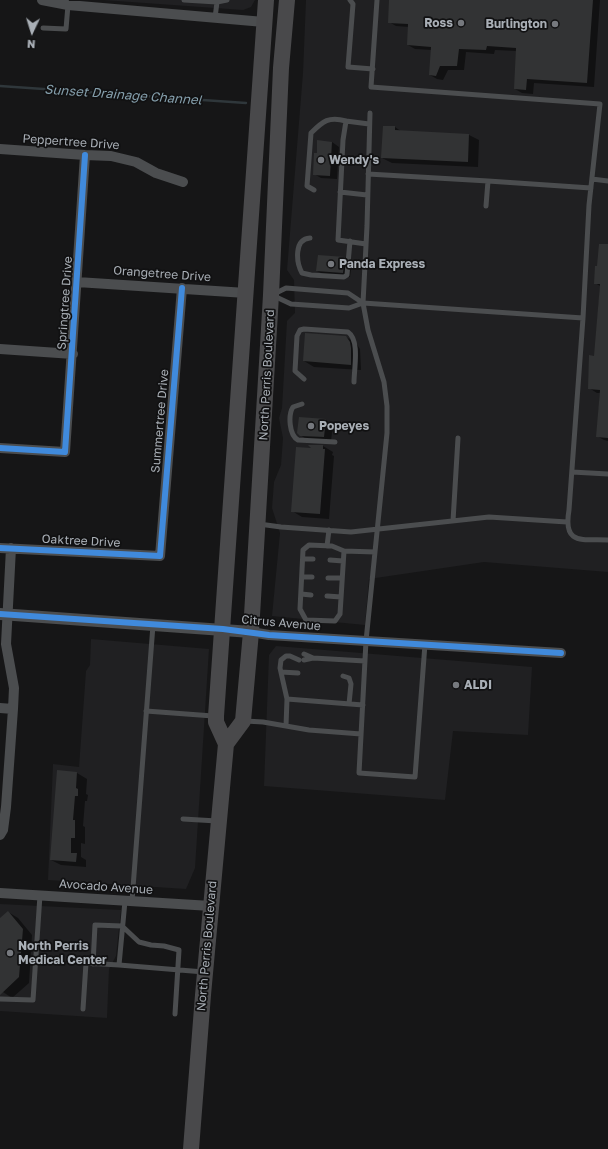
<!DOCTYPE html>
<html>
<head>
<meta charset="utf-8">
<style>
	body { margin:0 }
	#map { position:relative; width:608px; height:1149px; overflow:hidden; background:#161617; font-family:"Golos Text",sans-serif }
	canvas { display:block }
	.north { position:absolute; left:12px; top:12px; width:40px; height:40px; -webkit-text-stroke:3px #111112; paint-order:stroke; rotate:184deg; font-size:11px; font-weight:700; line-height:16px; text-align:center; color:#a9afb6 }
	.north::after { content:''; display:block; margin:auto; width:14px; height:18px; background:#a9afb6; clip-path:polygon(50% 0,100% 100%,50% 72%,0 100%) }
</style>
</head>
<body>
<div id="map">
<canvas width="608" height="1149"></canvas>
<div class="north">N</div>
</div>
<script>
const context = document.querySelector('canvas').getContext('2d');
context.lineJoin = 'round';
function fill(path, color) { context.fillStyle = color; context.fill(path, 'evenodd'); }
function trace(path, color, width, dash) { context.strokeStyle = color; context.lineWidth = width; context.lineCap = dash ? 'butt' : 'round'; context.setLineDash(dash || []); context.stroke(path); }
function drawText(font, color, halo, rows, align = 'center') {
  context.font = font + ' "Golos Text",sans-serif'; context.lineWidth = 3.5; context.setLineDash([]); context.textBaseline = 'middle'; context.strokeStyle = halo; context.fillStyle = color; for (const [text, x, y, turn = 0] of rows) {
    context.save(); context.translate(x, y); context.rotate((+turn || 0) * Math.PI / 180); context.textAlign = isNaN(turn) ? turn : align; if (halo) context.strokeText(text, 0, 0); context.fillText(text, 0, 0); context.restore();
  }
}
fill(new Path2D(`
	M103,0H255L251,7L243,10Z
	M306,0H608V572L484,562L369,579L365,625L272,616L280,533L272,508L274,482L281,465L283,438L279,418L282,408L287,321L295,313L294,280L287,270L303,73Z
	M91,639L209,649L195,868L186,889L48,880L53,764L79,767L86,671L90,665Z
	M276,646L532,667L528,735L453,731L445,800L264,786L269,655Z
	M0,904L121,910L116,956L109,969L107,1018L0,1011Z`), '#202022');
fill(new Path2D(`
	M390,0H600L594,87L534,83L533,94L522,93L515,89L517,51L495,50L494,54L466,52L464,70H448L443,80L437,79L430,75L432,50L415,49L408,45L409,27L396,26L389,22Z
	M384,127H395L402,132L469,135L479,140L478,167L392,163L382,158Z
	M332,142L339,147L337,179L321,178L314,174L318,154Z
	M608,245V441L604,440L597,436L600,393H597L589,388L595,357L600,286L595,283L598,267Z
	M344,258L352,262L350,277L325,275L317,271Z
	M346,337L356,343L360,349L361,370L314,367L304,361Z
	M325,420L333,425L331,441L308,440L300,435Z
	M323,446L333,452L332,455L334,456L329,519L302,517L292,511L314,449Z
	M58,771L77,773L87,779L86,794L88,795L87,801H85L83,826L85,827V844L81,843V857L86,860V867L61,865L51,860Z
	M8,912L18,918L32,935L29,983L12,998L0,990V919Z`), '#0007');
trace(new Path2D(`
	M0,86L246,103`), '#2f373b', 2.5);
fill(new Path2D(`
	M389,0H593L587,83L527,79L526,90L514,89L516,48L487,46L486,50L459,49L457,66H440L436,76L429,75L431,47L407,45L408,24L388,23Z
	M383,126H395V130L469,134L468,162L381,158Z
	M317,140L332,142L330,176L313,175L314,153H317Z
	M599,244H608V438L596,437L600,390L588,389L589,355L594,356L600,284H594L595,266H597Z
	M318,255L345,257L343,273L316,271Z
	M305,333L346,336L350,342L351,348V365L303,361Z
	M299,417L326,419L324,437L300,436L297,433Z
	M308,445H323V449H325L320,514L291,512L296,447L311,448Z
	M57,770L77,772L76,788L78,789V796H75L73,820H75V838H71V853H77L76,862L50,860Z
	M8,911L23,929L19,977L0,995V918Z`), '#323334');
trace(new Path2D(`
	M184,0L217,2L215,18
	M217,0V2L227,0
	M350,0L353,4L348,67L373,69
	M377,0L371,87L600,104L589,205L583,318L569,510C563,545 581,539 608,540
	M43,28L66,29L68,5
	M370,113L367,226L363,303L368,330L384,382L387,406V433L366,641L359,773L415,777L425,644
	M368,174L488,181
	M592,179L608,181
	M314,190L307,186L311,133C323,121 329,116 346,121
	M340,192L367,195
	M486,206L488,181L591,188
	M310,238C294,239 296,262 302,273L311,275L344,277L347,275L350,241
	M366,244L338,240L343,140L346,121L369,124
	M274,294L286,288L348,293L363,303
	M274,296L291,304L349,308L363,303L583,318
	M304,379L295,371L297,336L300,330L304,329L348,332C360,340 354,369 354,382
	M302,404L293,407C288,415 289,435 298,440L335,442
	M572,472L608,474
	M453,521L458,438
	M259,524L281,527L351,532L489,517L567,522
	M327,546L329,530
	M344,551L340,614L335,621L306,620L300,609L303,550L309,545L332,546L344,551L375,552
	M303,559H313
	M330,560L343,561
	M302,577H312
	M328,578H342
	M301,594L311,595
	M327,596L341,597
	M304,654L313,658
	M304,660L313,658L365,661
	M281,672L298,673
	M343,676L349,678L351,684L349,704
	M287,699L363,705
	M146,711L213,716
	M245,721L263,722L309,730L361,734
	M286,726L287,699L280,668L281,660L286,656H290L299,660
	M183,819L217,821
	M125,901L119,965L204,972
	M132,901L153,625
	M93,964L95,925L122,926L139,942L151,945L164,946L179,950L175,1014
	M0,999L33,1000L40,895
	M83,1009L86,963L119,965`), '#4b4d4f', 5);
trace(new Path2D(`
	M42,0L68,5L264,22
	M0,149L85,155L111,156L136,162L156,173L183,182
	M77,282L246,293
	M0,349L73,354
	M0,448L65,452L85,155
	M0,548L160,556L182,288
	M251,632L269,635L561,653
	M0,708L13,709
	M0,835L3,830L6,807L13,709L14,688L6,644L11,548
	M0,893L211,906`), '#4b4d4f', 10);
trace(new Path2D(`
	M0,614L251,632`), '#4b4d4f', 12);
trace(new Path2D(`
	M226,744L216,722V716L266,0
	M191,1149L203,995L226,744L243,721L251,632L271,295L281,68L287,0`), '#49494b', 16);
trace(new Path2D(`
	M0,448L65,452L85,155
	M0,548L160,556L182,288
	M0,614L223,629L269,635L561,653`), '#408adc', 6);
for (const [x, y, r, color] of [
	[461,23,4,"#76797e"],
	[555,24,4,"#76797e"],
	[321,160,4,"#76797e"],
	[331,264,4,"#76797e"],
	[311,426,4,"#76797e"],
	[456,685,4,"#76797e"],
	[10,953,4,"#76797e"]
]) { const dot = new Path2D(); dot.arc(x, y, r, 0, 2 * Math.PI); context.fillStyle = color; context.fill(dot); trace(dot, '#111112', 1.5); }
drawText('bold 12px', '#a9afb6', '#111112', [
	["Ross",453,23,"right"],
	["Burlington",547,24,"right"],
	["Wendy's",329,160],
	["Panda Express",339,264],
	["Popeyes",319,426],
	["ALDI",464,685],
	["North Perris",18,946],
	["Medical Center",18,960]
], 'left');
drawText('12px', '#a9afb6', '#111112', [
	["Peppertree Drive",71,142,4],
	["Orangetree Drive",162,274,4],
	["Springtree Drive",65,303,-86],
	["North Perris Boulevard",267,375,-87],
	["Summertree Drive",160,421,-85],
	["Oaktree Drive",81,541,3],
	["Citrus Avenue",281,623,5],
	["Avocado Avenue",106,887,4],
	["North Perris Boulevard",207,946,-85]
]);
drawText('italic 13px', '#859fac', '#111112', [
	["Sunset Drainage Channel",123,95,4]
]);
</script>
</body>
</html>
